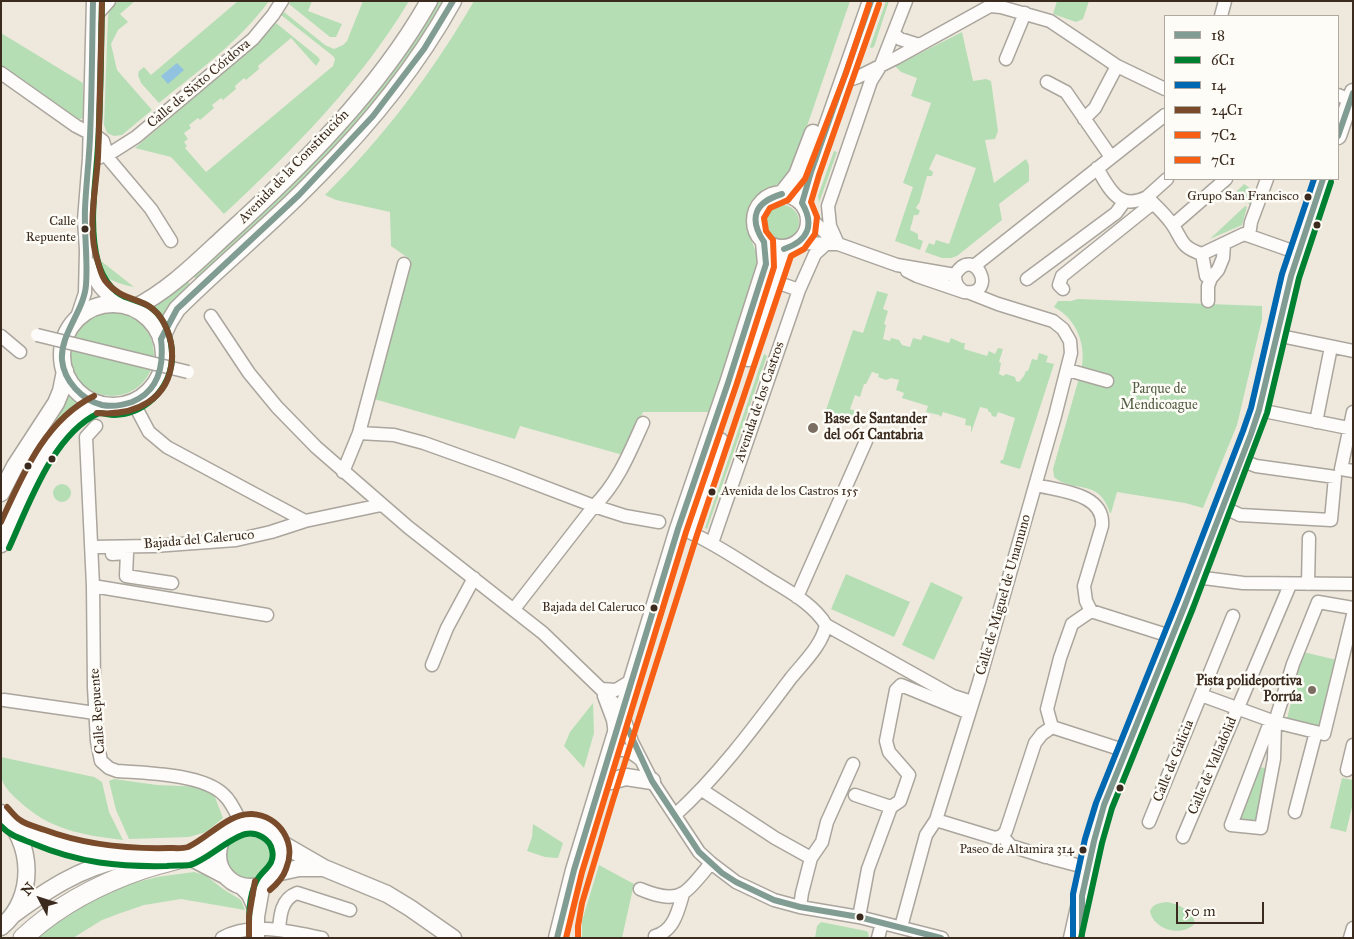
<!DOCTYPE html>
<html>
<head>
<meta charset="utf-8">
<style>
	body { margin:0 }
	#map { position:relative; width:1354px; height:939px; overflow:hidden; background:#efe9dd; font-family:"IM FELL Great Primer",serif }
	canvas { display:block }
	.frame { position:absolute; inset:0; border:2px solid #3b2a1e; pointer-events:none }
	.legend { position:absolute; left:1164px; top:15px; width:175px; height:165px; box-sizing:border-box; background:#fdfcf7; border:1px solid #afa8a0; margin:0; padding:6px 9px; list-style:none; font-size:15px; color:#3b2a1e }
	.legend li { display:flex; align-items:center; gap:10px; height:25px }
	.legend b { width:25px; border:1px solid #afa8a0 }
	.north { position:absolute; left:15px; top:874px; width:50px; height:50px; -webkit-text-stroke:4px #fdfcf7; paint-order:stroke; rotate:310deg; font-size:14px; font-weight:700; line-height:20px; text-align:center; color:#3b2a1e }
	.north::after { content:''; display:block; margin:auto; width:18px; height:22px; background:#3b2a1e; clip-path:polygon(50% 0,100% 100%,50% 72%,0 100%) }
	.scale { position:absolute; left:1176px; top:902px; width:88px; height:22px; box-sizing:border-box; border:2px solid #3b2a1e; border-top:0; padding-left:6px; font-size:15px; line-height:18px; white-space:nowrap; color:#3b2a1e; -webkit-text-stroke:4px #fdfcf7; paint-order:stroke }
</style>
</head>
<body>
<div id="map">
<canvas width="1354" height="939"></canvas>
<div class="frame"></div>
<ul class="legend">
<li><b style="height:6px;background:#819c92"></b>18</li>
<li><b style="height:6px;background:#008131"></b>6C1</li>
<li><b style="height:6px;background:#0067b1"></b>14</li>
<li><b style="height:6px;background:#7a4b2a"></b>24C1</li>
<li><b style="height:6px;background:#f76014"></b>7C2</li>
<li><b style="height:6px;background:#f76014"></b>7C1</li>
</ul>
<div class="north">N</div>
<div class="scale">50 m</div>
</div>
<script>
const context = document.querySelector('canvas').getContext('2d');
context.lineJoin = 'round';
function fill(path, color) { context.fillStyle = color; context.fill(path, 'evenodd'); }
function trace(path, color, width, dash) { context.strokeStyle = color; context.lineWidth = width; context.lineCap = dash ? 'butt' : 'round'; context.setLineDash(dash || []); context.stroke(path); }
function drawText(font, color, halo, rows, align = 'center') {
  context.font = font + ' "IM FELL Great Primer",serif'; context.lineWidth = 5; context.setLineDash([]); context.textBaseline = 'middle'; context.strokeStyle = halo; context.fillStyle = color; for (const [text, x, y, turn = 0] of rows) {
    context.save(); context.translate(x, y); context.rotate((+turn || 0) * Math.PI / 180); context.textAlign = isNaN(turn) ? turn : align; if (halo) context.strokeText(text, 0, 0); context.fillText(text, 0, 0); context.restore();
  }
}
fill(new Path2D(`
	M118,1H135L120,14L128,22L118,30L111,44L117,70L152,110L122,135L114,136L107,133L104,125L108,17L109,11Z
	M238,1H269C239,42 198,71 159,103L141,83L138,75L139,71L144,67L151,75Z
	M291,1H312L308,11L342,24L336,37H330L289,4Z
	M363,1H409C360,83 293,150 224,214L171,157L135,148L256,45L276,23L318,57L320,60L316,66L291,38L258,66L259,69L246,80L244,78L235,86L236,89L223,100L221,98L212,105L214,108L200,120L198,118L189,125L191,128L184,133L188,139L184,142L187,146L185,148L206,172L333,66L335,59L333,56L281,15L284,12L325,45L334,49L343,45L347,41Z
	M437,1H445C417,45 388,88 354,127C306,182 250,231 196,280L193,274L413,40Z
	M474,1H850L792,170L784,179L775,186L763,192L754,200L748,213V232L756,252L757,269L709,412H643L623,455L520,426L515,439L374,399L411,260L391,246L390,212L336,200L325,195C384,137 432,73 474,1Z
	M886,1H889L874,47L871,48L870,47Z
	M1057,1H1089L1083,19L1076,22L1053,14Z
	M962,32L973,81L986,79L991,81L998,131L995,139L985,140L994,183L1026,159L1029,165V181L999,204L1002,220L957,256L951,258H942L925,252L929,243L934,245L936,240L949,244L976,168L936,154L929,169L933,172L932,176H927L919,204H918L916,208L920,211L918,215H914L910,230L918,234V239L923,241L920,250L895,241L913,187L903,183L931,103L911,96L917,78L901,72L895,66Z
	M1,33L83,83V118L78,120L64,113L1,67Z
	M834,151L837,152L819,203L818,196Z
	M1244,184L1254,191L1250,205L1237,191Z
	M765 222a17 17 0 1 1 34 0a17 17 0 1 1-34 0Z
	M1245,206L1247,207L1242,225L1210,239Z
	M96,257L134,287C115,283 99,278 96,257Z
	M187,280L191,286L170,305L161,318L152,308Z
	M877,291L888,294L883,309L888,311L884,324L886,325L883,339L890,341L891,338L899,340L902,345L910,347L913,338L921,340L923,335L949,343L951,338L962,343H965L964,349L987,356L989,351L995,354L998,348L1003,349L999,362L1001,363L999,374L1003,376L1006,374L1015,377L1016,381L1019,382L1024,376L1026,371H1028L1032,359L1037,360L1039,353L1048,356L1046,362L1054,364L1020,469L1000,463L1001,460H1003L1015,418L998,412L996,417L992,416L991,413L988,411V409L980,407L971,433V426L965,425L966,419L943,412L941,417L939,415L926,412L928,406L902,398L904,393L896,390L899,380L891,378L886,380L878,377L879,374L872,372L866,384H864L860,397L855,395L850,409L859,412L854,425L824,416L853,330L863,333Z
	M1078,299L1262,306V319L1237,425L1203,508L1185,503L1117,492L1111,513H1110C1099,477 1074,494 1054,477L1053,469L1081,371C1087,346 1077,319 1054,307L1058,301H1071Z
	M70 354a42 42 0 1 1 84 0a42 42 0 1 1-84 0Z
	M764,354L767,356L707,529L705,528Z
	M68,395L78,403L67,413L52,433L47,430Z
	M53 493a9 9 0 1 1 18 0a9 9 0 1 1-18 0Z
	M846,574L910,602L894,637L831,609Z
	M931,582L963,597L934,660L902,645Z
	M1303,652L1337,660L1321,727L1287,719Z
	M593,703L594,733L584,768L564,746L570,732Z
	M1,757L94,777L102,782L109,812L123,840C82,835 50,830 19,801C13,796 5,788 2,780C0,774 1,763 1,757Z
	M1258,767L1266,768L1262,797L1255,825L1241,821L1247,794Z
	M1342,778L1353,780V803L1346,832L1330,828Z
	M114,779L157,785L203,787L213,792L223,818L206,832L189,837L129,839L116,810L109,781Z
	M533,824L563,843L558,858L545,857L527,851L532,837Z
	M226 855a24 24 0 1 1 48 0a24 24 0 1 1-48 0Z
	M599,865L634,884L622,938H582V921Z
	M194,872L205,875L223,889L241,900L245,910L181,899L144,905L118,914L102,920L73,938H33L69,910L132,880L134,883L157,877Z
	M1168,902L1178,905L1192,913L1195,923C1183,938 1153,930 1150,911C1154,903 1159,903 1168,902Z
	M821,922L866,931L868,932L869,938H815L817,926Z`), '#b5deb5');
fill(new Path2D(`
	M177,63L184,70L168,84L161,76Z`), '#91c2e0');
const minor = new Path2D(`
	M1221,16L1225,1
	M93,19L109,1
	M894,34L900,39L919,45
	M1006,59L1025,13
	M1,73L76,126L99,138L103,141L108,158L151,209L171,241
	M843,82L858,77L896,58L990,6L1001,7L1050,21L1117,66L1165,89
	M1047,82L1066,92L1111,157
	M1338,95L1350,100
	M1084,119L1095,108L1117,66
	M89,158H98L114,151L136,137L253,39L273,15L282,1
	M1097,168C1110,190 1119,211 1147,197C1155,205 1165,214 1172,224C1183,240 1180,247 1202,254L1244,234L1298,253
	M1147,197L1167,179
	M809,217L834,241
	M1173,225L1226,179
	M1249,235L1251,222L1267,179
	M799,243L838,244L897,265L955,275
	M838,244L830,226L828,206L871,81L881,65L906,1
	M1202,254L1206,276L1211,278
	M89,263C96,286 101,291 120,304
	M974,266L1165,115
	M907,271L917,276L964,292C1000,297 974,242 955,275C955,283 957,287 964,292
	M1027,279L1116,213L1124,202
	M773,281L799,290
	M1063,289L1059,285L1062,276L1153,203
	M1208,301V286L1211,278L1218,270L1223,258L1224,244
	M211,316L249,373L277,407L316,447L408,527L543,633L601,689L622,712L632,742L652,781L699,852L711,863L736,882L774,900L800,907L859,917L942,938
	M76,320L85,293L86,250L84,220L89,158L93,1
	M1276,335L1353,351
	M1,336L20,352
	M1068,370L1107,381
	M133,402L149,432L167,447L305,521
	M1259,410L1353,429
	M1353,412L1341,469L1353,471
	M1316,422L1331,347
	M96,426L86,437L93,586L94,687L97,741L101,761L109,768L117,771C146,773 203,774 224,795C232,802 237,815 242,825
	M359,433L394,435L424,443L505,472L594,506L625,516L659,522
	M343,472L359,433L404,264
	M1036,485C1059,491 1105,493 1102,526L1084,586L1086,601L1091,611
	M1223,507L1240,515L1331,520L1335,477L1256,466L1241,460
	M712,543L799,290L815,254L826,244
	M91,547L154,546L236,540L271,532L305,521L381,505
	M112,554L127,553L126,576L172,583
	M1196,577L1243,583L1353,584
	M1308,584L1309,538
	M93,586L267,615
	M797,597L866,441
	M514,609L594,506C617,484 630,452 643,423
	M826,625L953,696L972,702
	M432,665L447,628L474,578
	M601,689L616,690L632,680
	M1201,695L1275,722L1324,734L1353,615
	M604,696L613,720L615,734
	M4,700L95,713
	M1271,720L1231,825L1261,828L1274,759L1275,722L1293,664L1318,602L1353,608
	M1052,727L1047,709L1060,658L1072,624L1091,611L1173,637
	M1052,727L1126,751
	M610,750C623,748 630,751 640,759
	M1347,770L1353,745
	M702,790L775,838L811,858
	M855,795L891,807
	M1295,812L1316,732
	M675,815C719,775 755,726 791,678C804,662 822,645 826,625C813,603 786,590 766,577C740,561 716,544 689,532
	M936,820L995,838L1002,836L1006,831L1035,743L1042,734L1052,727
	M1149,822L1233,616
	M1002,836L1011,846L1046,857
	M1183,837L1290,585
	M1050,858L1088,868
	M237,884L248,895L258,917
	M640,889C652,894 671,901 683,893C691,889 705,870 711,863
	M800,907L802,893L811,858L822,842L827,822L853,764
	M859,917L868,869L891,807L900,801L909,775L889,752L886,741L896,690L901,685L969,713
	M901,927L926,835L936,820L979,682L1055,416L1071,353L1070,341L1063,329L1053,321L998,304L970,293
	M279,930C280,916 281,899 297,893L350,910
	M655,936C674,931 678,911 683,894
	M222,938C250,921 292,932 322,938
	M258,938V917L264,883
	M878,938L882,923
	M1350,938L1353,928`);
const major = new Path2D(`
	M1338,136L1353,92
	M755 221a27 27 0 1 1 54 0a27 27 0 1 1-54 0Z
	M782,194L797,175L813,133
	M802,203L811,172L871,1
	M62 355a51 51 0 1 1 102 0a51 51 0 1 1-102 0Z
	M134,308C168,291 195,264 223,238C298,170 379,90 429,1
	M161,339L169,322L177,309C222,264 272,224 316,178C368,126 417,66 453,1
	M748,358L784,249
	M1,493L15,466L56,403L61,391L65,371
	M690,529L720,441
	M1,544C18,506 45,440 78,415C84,410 92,407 98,404
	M611,781L626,777L652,781
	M1,813C34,841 36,899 1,927
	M218 855a32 32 0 1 1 64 0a32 32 0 1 1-64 0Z
	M13,826L59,845L89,853L133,858L188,856L226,876
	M279,842L324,868L387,894L410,908L453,938
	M188,856L226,834
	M276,873L299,868H322
	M14,914C47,890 80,868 120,860
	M557,938L574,870L678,529L728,383L766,264L764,242
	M1072,938L1094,841L1104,805L1185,605L1251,434L1259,410L1291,276L1323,179`);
const highway = new Path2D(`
	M23,938C58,905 99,884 143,869C158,864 173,861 188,856`);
trace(minor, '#aaa59d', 15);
trace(major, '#aaa59d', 19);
trace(highway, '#aaa59d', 21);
trace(minor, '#fdfcfa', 12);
trace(major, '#fdfcfa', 16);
trace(highway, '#fdfcfa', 19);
const minorBridge = new Path2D(`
	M37,335L188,372`);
trace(minorBridge, '#aaa59d', 15, []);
trace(minorBridge, '#fdfcfa', 12);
trace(new Path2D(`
	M93,1C92,47 92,92 90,137C89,161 86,185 85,209C84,234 88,260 86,285C84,311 60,334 62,360C64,381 82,400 102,405C112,407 123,405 132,402C159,391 164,365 161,339
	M1338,136L1353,93
	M802,203L811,172L871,1
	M764,242C748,218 755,202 782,194
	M784,249C808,241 815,225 802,203
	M161,339L177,309L299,195L373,116L424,49L453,1
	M628,729L652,781L699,852L722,873L736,882L774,900L800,907L859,917L941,938
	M557,938L574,870L678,529L728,383L766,264L764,242
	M1082,938V896L1094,841L1104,805L1185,605L1251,434L1259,410L1291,276L1323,179`), '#819c92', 6);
trace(new Path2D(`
	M9,548C29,504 53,434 99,413C104,413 109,415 114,415C144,414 169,391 172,360C173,341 166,318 150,307C142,302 133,300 125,297C111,291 102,276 98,262C88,224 96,184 98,145C101,97 101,49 102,1
	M1,826C10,836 22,839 34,844C79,863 119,867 167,866C174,865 183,866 190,865C206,861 230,837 246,834C257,832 270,839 272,850C276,866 261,870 256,882C248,898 249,920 249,938
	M1081,938L1102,843L1112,808L1193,608L1267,413L1299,278L1331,182`), '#008131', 6);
trace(new Path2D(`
	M1073,938V894L1085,839L1096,803L1177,602L1243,431L1251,408L1282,274L1314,179`), '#0067b1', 6);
trace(new Path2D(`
	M97,413C135,416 170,400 172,358C173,339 164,314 147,305C133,298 118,296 107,283C101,277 100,268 97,259C87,227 96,190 98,157C100,105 101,53 102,1
	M1,522C23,474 45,420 94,396
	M7,807C11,811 15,817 20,820C27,825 37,827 45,830C85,845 126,849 169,848C175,848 182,849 188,847C208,838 228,813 252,814C280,816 297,843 286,869C283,878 277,884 270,890
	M249,938V916L255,881`), '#7a4b2a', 6);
trace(new Path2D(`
	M566,938L582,872L686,532L736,386L774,267L773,240L766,231L764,218L770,208L788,200L805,179L846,73L869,4`), '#f76014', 6);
trace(new Path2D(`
	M578,938V926L582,903L613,800L697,535L791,256L804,249L815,234L817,217L811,202L819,175L879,4`), '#f76014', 6);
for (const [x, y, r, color] of [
	[1308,197,4.5,"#3b2a1e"],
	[1317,225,4.5,"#3b2a1e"],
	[85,229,4.5,"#3b2a1e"],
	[813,428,6,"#7a6d61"],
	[52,459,4.5,"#3b2a1e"],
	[28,466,4.5,"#3b2a1e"],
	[712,492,4.5,"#3b2a1e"],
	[654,608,4.5,"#3b2a1e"],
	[1312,690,5,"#7a6d61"],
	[1120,788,4.5,"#3b2a1e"],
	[1083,850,4.5,"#3b2a1e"],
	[860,917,4.5,"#3b2a1e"]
]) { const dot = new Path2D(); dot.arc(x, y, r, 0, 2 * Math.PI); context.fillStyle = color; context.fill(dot); trace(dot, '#fdfcf7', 2); }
drawText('13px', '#3b2a1e', '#fdfcf7', [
	["Grupo San Francisco",1299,197],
	["Calle",76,222],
	["Repuente",76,238],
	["Avenida de los Castros 155",721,492,"left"],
	["Bajada del Caleruco",645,608],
	["Paseo de Altamira 314",1074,850]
], 'right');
drawText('14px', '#3b2a1e', '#fdfcf7', [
	["Calle de Sixto Córdova",199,84,-40],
	["Avenida de la Constitución",294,167,-46],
	["Avenida de los Castros",760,402,-71],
	["Bajada del Caleruco",199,540,-5],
	["Calle de Miguel de Unamuno",1004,595,-74],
	["Calle Repuente",98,711,-94],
	["Calle de Galicia",1174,761,-68],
	["Calle de Valladolid",1213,766,-67]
]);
drawText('14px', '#525d41', '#fdfcf7', [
	["Parque de",1159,390],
	["Mendicoague",1159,406]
]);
drawText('bold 14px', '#3b2a1e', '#fdfcf7', [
	["Base de Santander",824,420],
	["del 061 Cantabria",824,436],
	["Pista polideportiva",1302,682,"right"],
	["Porrúa",1302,698,"right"]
], 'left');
</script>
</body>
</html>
